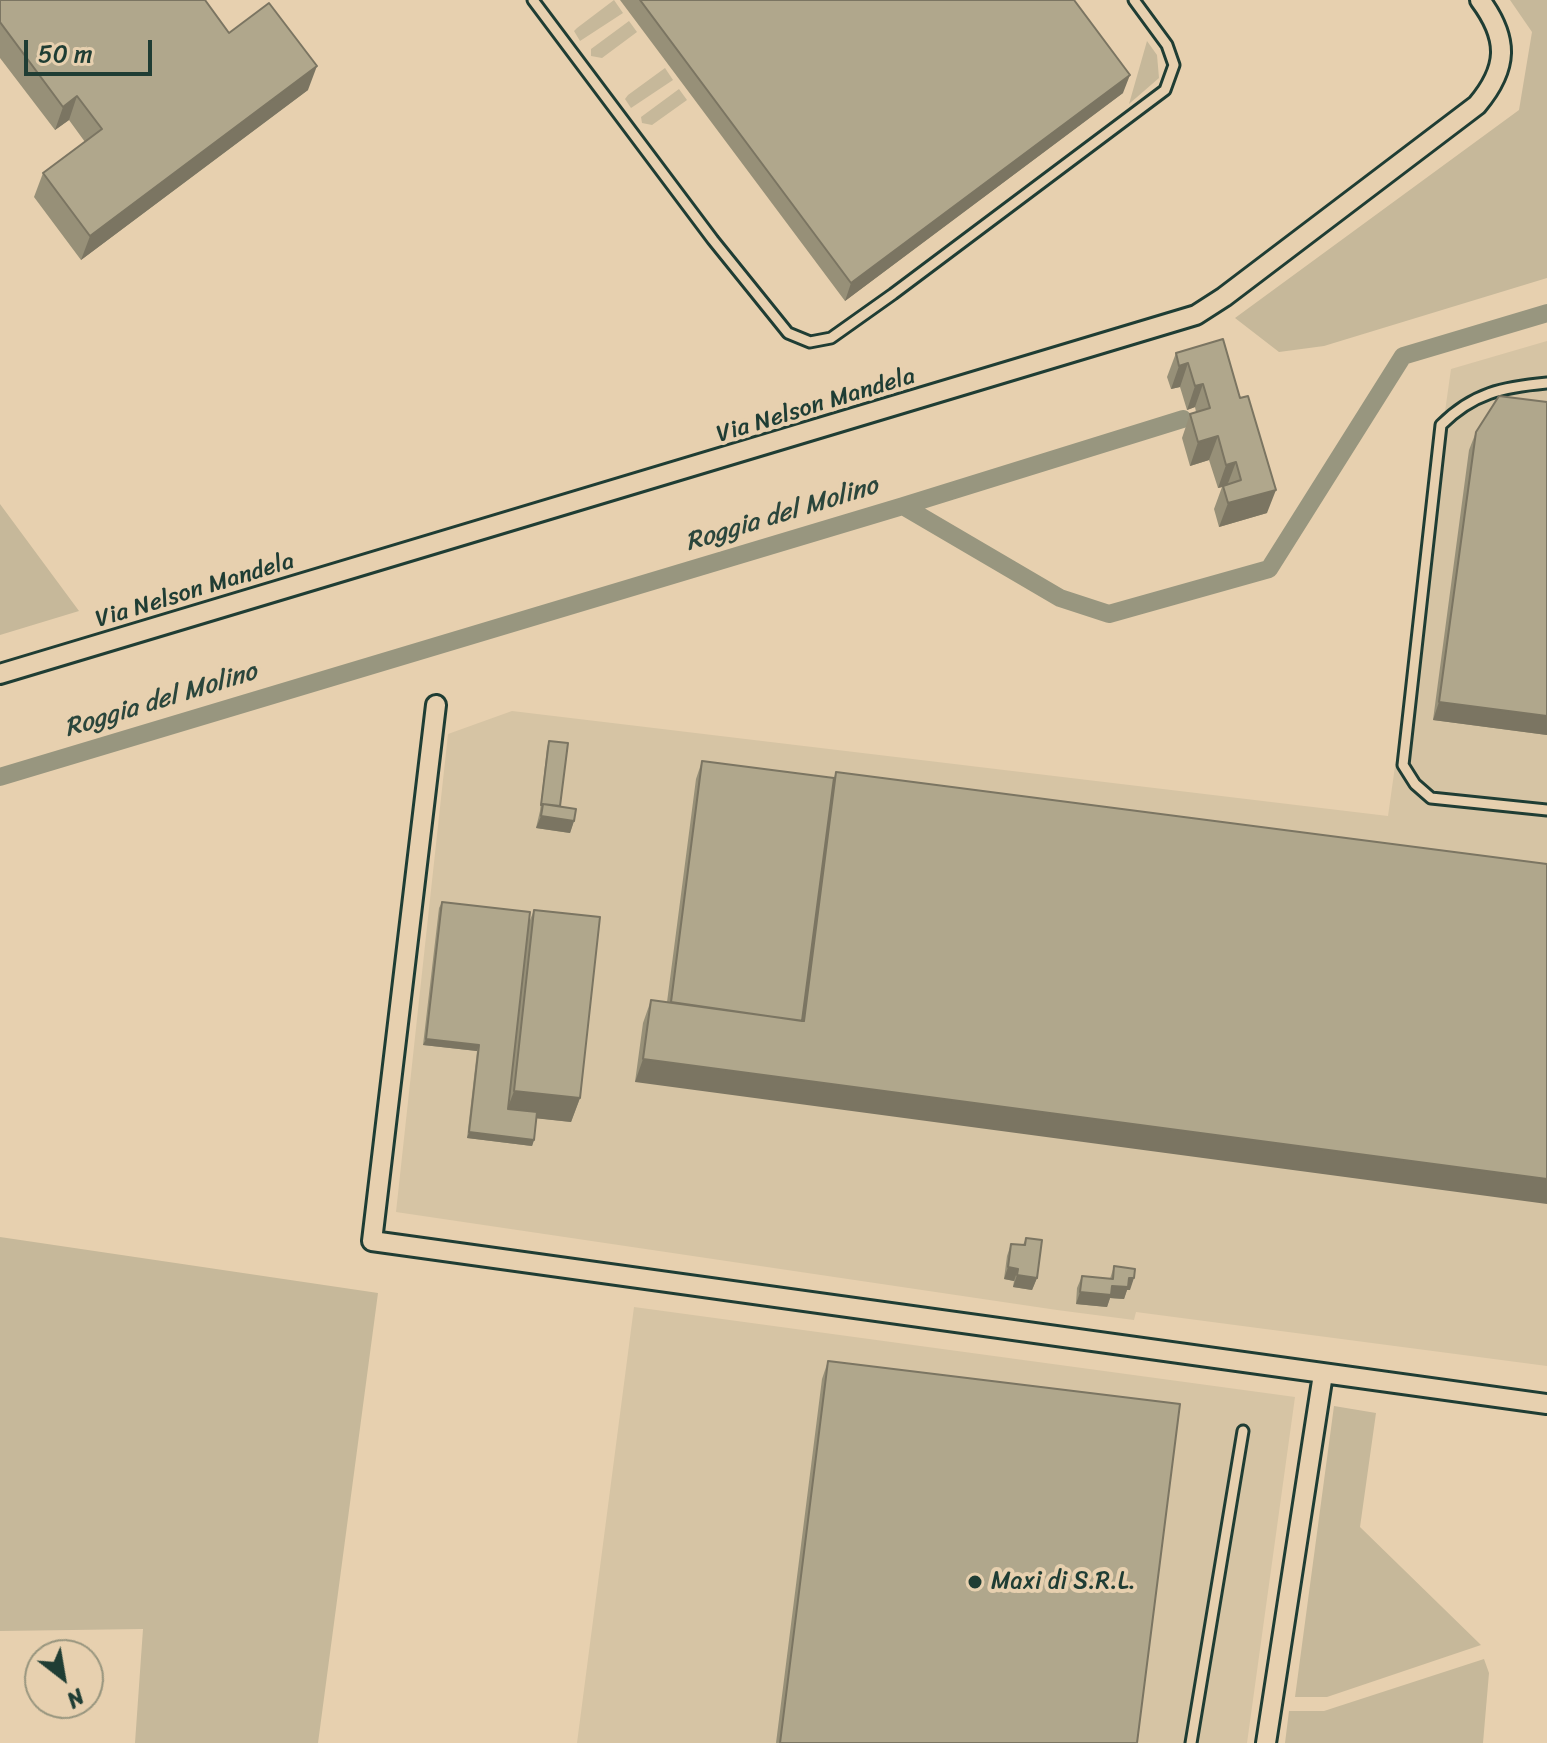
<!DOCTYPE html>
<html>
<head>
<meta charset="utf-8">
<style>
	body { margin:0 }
	#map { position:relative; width:1547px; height:1743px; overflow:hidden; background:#e7d0af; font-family:Sriracha,sans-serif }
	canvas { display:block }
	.north { position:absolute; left:24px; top:1639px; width:80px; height:80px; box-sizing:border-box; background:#e7d0af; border:2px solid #97957e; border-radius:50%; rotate:149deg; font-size:22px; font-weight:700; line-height:32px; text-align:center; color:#1f3d34 }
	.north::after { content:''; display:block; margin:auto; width:28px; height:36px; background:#1f3d34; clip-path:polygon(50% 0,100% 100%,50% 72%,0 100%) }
	.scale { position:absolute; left:24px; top:40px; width:128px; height:36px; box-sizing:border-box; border:4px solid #1f3d34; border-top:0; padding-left:10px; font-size:24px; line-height:28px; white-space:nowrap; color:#1f3d34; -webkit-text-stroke:6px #e7d0af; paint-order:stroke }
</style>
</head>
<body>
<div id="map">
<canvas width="1547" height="1743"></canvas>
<div class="north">N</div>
<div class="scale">50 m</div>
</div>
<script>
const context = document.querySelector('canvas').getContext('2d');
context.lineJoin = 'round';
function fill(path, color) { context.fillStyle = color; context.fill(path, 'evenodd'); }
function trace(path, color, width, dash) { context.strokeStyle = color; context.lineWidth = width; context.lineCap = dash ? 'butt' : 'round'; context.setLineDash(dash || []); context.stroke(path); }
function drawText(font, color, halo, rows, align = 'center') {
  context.font = font + ' Sriracha,sans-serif'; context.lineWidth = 8; context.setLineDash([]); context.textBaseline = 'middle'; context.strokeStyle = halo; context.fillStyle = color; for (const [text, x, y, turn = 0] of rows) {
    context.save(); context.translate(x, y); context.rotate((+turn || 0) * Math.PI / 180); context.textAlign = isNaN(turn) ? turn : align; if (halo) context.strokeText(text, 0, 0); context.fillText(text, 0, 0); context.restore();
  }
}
fill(new Path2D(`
	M1547,341V1366L1136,1312L1134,1320L1057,1310L396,1212L448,734L512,711L1388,816L1451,369Z
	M634,1307L1295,1397L1247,1743H577Z`), '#d6c4a4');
fill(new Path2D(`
	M614,0L623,13L580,41L574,31L577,28Z
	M1510,0H1547V278L1324,346L1279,352L1235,318L1519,110L1532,32Z
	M629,21L637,32L602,58L591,56V49Z
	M1147,41L1157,55L1159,78L1129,104Z
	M665,68L673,80L631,108L625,99L628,95Z
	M679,89L687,100L652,125L642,123L641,117Z
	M0,504L79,611L0,635Z
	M0,1237L378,1293L318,1743H135L143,1629L0,1631Z
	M1334,1406L1376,1413L1360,1527L1481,1645L1327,1697H1295Z
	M1484,1659L1489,1673L1483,1743H1285L1289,1711H1324Z`), '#c6b89a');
trace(new Path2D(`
	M903,506L1183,419
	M0,777L903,506L1060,598L1109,614L1269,569L1403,356L1547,313`), '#98967f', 18);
const service = new Path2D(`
	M533,0L713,240L788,333L810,342L831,338L893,294L1165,90L1174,65L1167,45L1134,0
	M1547,383C1503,387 1473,393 1441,425L1403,765L1415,784L1431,798L1547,810
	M1191,1743L1243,1431`);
const minor = new Path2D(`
	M0,674L1196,315L1224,297L1477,105C1508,68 1509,39 1480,0
	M436,705L372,1241L1547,1404
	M1266,1743L1323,1374`);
trace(service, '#1f3d34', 15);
trace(minor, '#1f3d34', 24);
trace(service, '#e7d0af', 9);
trace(minor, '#e7d0af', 18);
fill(new Path2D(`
	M0,0L229,33L308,90L81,260L34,197L43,173L85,142L69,120L55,130L0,58Z
	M620,0H1074L1123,93L845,301Z
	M1223,339L1267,513L1219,527L1214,509L1222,487L1218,488L1209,460L1190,466L1182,438L1190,414L1196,412L1195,407L1187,410L1180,387L1171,389L1167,377L1176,353Z
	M1476,432L1547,735L1433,720L1469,450Z
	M549,741L560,806L574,821L570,833L536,828L540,811L547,747Z
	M702,761L834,778L836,772L1547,864L635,1082L643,1023L651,1000L667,1002L696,779Z
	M442,902L528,925L534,910L580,1098L571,1122L536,1118L534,1140L532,1146L467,1138L477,1051L423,1045L439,908Z
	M1026,1238L1037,1278L1032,1290L1013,1287L1014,1281L1004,1279L1007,1256L1011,1244L1023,1245Z
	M1114,1266L1130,1290H1127L1124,1299L1110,1298L1107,1307L1076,1304L1077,1288L1082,1276L1110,1279Z
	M828,1361L1137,1743H776L822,1379Z`), '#979078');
fill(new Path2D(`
	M317,66L308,90L81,260L90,236Z
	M1130,75L1123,93L845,301L851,283Z
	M77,96L69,120L55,130L63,107Z
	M1188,363L1180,387L1171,389L1179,366Z
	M1203,384L1195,407L1187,410L1195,386Z
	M1218,436L1209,460L1190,466L1198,442Z
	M1236,462L1227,486L1218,488L1226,465Z
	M1276,490L1267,513L1219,527L1228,503Z
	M1439,702L1547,716V735L1433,720Z
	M541,816L574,821L570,833L536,828Z
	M426,1039L479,1045L477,1051L423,1045Z
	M643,1059L1547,1179V1204L635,1082Z
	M514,1091L580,1098L571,1122L505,1115Z
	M469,1132L534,1140L532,1146L467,1138Z
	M1008,1267L1018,1269L1014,1281L1004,1279Z
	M1017,1275L1037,1278L1032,1290L1013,1287Z
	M1129,1278H1134L1130,1290H1127L1124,1299L1110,1298L1107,1307L1076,1304L1080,1292L1112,1286Z`), '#7b7562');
const building = new Path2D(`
	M0,0H205L229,33L269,3L317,66L90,236L43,173L102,129L77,96L63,107L0,22Z
	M640,0H1074L1130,75L851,283Z
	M1223,339L1240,398L1248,396L1276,490L1228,503L1223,486L1241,480L1236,462L1226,465L1218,436L1198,442L1190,414L1210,408L1203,384L1195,386L1188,363L1179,366L1176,353Z
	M1499,396L1547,402V716L1439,702L1476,432Z
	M549,741L568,743L560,806L543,804L541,805Z
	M702,761L834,778L802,1021L671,1002Z
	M836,772L1547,864V1179L643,1059L651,1000L804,1021Z
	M543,804L576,809L574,821L541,816Z
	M442,902L530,912L508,1109L537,1112L534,1140L469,1132L479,1045L426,1039Z
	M534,910L600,917L580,1098L514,1091Z
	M1026,1238L1042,1240L1037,1278L1017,1275L1018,1269L1008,1267L1011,1244L1025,1245Z
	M1114,1266L1135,1269L1134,1278H1129L1128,1287L1112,1286L1111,1295L1080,1292L1082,1276L1113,1279Z
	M828,1361L1180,1404L1137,1743H780Z`);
fill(building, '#b0a78c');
trace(building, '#7b7562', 2);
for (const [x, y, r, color] of [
	[975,1582,8,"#1f3d34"]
]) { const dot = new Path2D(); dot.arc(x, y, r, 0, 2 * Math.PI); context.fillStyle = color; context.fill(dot); trace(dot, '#e7d0af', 3); }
drawText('24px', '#1f3d34', '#e7d0af', [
	["Via Nelson Mandela",816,406,-17],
	["Via Nelson Mandela",195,591,-17]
]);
drawText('24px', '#1f3d34', '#e7d0af', [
	["Maxi di S.R.L.",991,1582]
], 'left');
drawText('italic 26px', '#2b463c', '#e7d0af', [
	["Roggia del Molino",782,515,-17],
	["Roggia del Molino",161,701,-17]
]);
</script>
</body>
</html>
